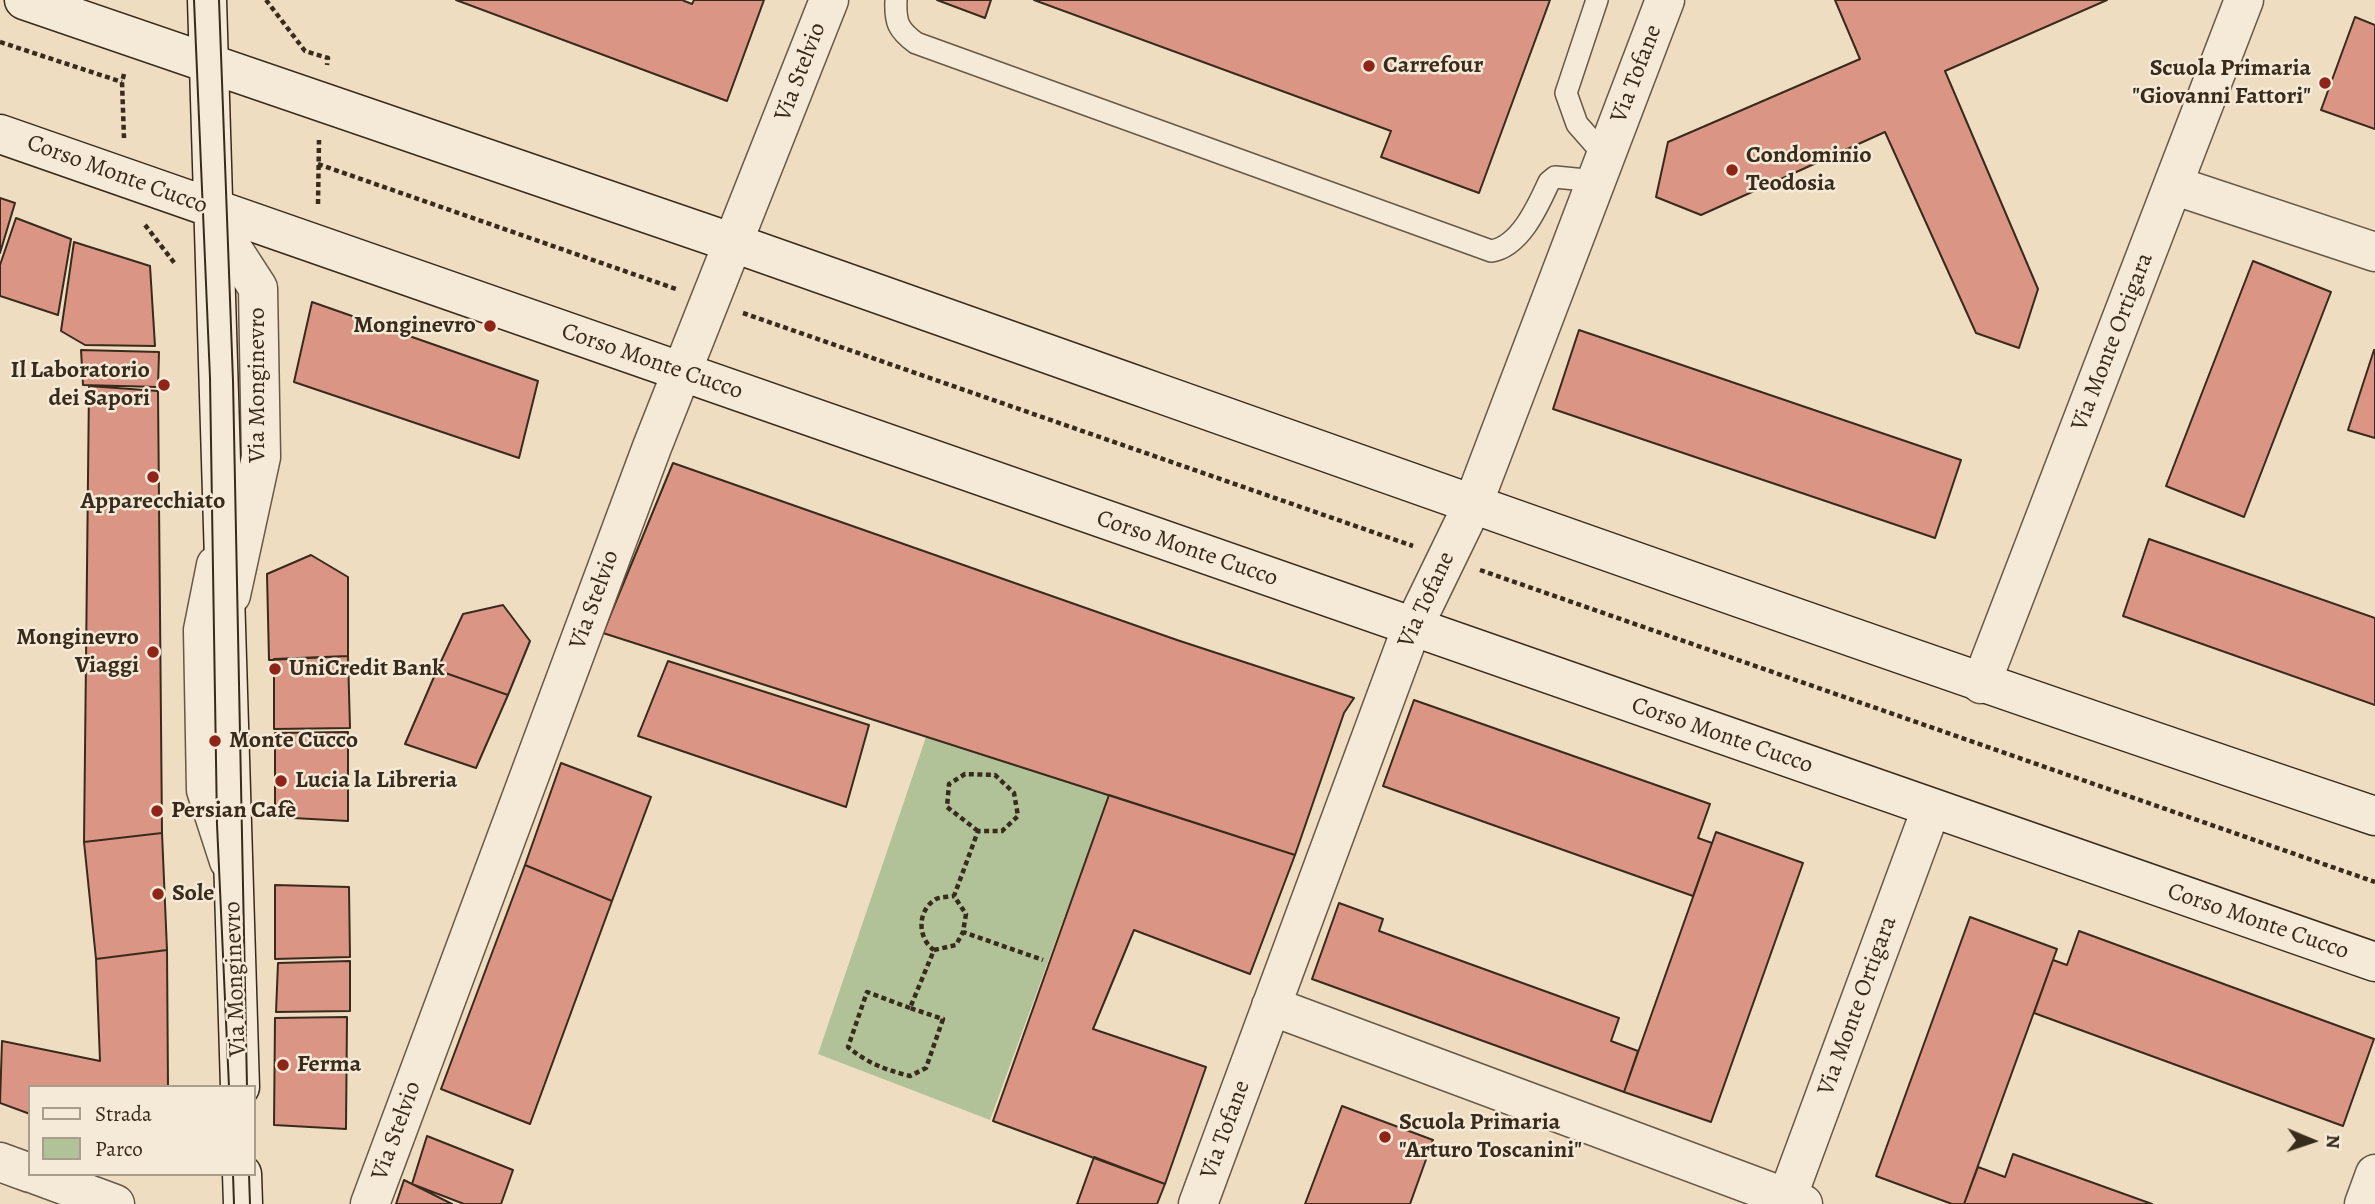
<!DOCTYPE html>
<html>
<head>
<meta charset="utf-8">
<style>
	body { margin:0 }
	#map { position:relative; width:2375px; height:1204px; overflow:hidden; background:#efddc2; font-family:Alegreya,serif }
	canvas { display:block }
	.legend { position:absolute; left:28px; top:1085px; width:228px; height:91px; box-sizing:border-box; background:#f5e9d7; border:2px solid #a99d8c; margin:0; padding:9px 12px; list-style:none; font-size:21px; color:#382b1c }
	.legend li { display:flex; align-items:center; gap:14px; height:35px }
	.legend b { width:35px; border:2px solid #a99d8c }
	.north { position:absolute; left:2277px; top:1106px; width:70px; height:70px; -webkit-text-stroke:5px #f5e9d7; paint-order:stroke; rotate:92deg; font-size:19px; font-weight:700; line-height:28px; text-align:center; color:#382b1c }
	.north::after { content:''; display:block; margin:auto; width:24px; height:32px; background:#382b1c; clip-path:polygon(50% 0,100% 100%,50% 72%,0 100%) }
</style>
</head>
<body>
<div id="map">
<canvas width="2375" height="1204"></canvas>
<ul class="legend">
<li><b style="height:9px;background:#f5e9d7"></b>Strada</li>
<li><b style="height:19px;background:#b2c298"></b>Parco</li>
</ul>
<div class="north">N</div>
</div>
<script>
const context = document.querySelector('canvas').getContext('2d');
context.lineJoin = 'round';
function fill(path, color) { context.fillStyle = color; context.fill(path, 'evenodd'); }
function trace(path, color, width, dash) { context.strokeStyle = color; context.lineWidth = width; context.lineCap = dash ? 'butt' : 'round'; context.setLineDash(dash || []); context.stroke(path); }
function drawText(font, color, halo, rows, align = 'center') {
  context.font = font + ' Alegreya,serif'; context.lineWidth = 5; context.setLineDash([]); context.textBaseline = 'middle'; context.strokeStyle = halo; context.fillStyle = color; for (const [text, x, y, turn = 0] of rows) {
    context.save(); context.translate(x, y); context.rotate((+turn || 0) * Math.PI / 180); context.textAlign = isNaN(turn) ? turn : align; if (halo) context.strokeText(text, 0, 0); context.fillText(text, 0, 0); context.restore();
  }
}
fill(new Path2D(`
	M926,737L1109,795L990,1120L818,1054Z`), '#b2c298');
const building = new Path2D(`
	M456,0H682L692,4L694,0H764L727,101Z
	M937,0H991L985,18Z
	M1034,0H1550L1479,193L1381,157L1391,131Z
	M1835,0H2107L1945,71L2038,289L2019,348L1976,333L1885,132L1701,215L1656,197L1668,142L1860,59Z
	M2355,17L2375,25V129L2321,110Z
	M0,198L15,203L0,253Z
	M16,218L71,239L58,315L0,296V265Z
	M74,242L150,266L155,346L85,345L61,331Z
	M2253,261L2331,292L2244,517L2166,486Z
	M312,302L538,381L519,458L294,382Z
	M1579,330L1961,460L1935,538L1553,409Z
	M81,350L159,352L158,387L83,385Z
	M2374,350H2375V438L2348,430Z
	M89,386L158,391L162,833L84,842Z
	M673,463L1177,640L1354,698L1344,713L1295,855L603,633Z
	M2149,539L2375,618V705L2123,616Z
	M311,555L348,577V656L269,660L267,574Z
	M503,605L530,641L508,695L437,670L463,614Z
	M348,656L350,728L274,729V659Z
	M668,661L869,725L846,807L638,736Z
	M437,670L508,695L476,768L405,744Z
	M1414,700L1710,804L1698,838L1712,843L1693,896L1383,786Z
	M348,732V821L275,817V733Z
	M561,763L651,797L612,901L525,865Z
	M1109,795L1295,855L1250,974L1134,930L1093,1029L1206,1067L1165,1184L993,1121Z
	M1716,832L1803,863L1711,1122L1624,1092Z
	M162,833L167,950L96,959L84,842Z
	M525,865L612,901L530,1124L441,1089Z
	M275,885L349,887L350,957L275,959Z
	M1339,903L1383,919L1379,931L1619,1018L1611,1041L1638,1051L1624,1092L1312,979Z
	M1970,917L2057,949L1964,1204H1952L1876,1176Z
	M2079,931L2374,1039L2343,1126L2034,1013L2053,960L2067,965Z
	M167,950L168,1087H30V1114L0,1103L2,1041L100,1061L96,959Z
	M350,961V1011L276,1012L278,963Z
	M347,1017L346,1129L274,1125L275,1018Z
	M1342,1106L1433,1140L1410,1204H1305Z
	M427,1136L513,1170L501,1204H464L412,1184Z
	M2013,1154L2152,1204H1964L1978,1167L2005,1177Z
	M1094,1157L1165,1184L1157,1204H1077Z
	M404,1180L452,1204H396Z`);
fill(building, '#db9584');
trace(building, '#382b1c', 2);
const lane = new Path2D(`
	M896,0C895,22 898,30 916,43L1491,251C1520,247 1538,206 1549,182L1555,177L1596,181
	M1597,0L1566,93L1577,124L1606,157`);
const street = new Path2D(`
	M2173,185L2375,252
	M214,209L227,240L258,288L261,457L231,595
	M216,565L203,630L206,790L229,861
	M1981,684L2244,0
	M1271,1006L1803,1204
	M0,1162L30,1173
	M34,1174L115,1204
	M1787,1198L1931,809
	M370,1204L652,447L829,0
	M1198,1204L1407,640L1473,504L1665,0
	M2364,1204L2375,1174`);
const secondary = new Path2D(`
	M24,0C264,84 505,163 745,247C1288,438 1829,633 2375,816
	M207,0L240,1087
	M0,134L2375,962
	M242,1174L243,1204`);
trace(lane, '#665846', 24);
trace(street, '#665846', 41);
trace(secondary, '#382b1c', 41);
trace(new Path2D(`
	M266,0L305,51L328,58L327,65
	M0,42L122,82
	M124,74L122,82L124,138
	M318,164L676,289
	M318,204L319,140
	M145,225L176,265
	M743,313L1413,546
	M1480,570L2375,882
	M978,831L947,807L949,784L965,774L995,775L1014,793L1018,816L1002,831H978L954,896L966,914L963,932L1043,960
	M934,950L956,945L963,932
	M910,1008L867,992L848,1047C867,1063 886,1070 910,1076L926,1068L943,1019L910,1008L934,950C917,938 917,910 936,899C940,897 949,897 954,896`), '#382b1c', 4.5, [5, 3.5]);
trace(lane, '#f5e9d7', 21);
trace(street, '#f5e9d7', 38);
trace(secondary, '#f5e9d7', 38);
trace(new Path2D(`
	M194,0L210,378L217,824L229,1087
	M219,0L233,381L247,1087
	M233,1174L234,1204
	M249,1174L250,1204`), '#382b1c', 2);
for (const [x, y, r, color] of [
	[1369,66,7,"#8f2418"],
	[2325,83,7,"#8f2418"],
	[1732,170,7,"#8f2418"],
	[490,326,7,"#8f2418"],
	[164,385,7,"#8f2418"],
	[153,477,7,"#8f2418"],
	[153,652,7,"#8f2418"],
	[275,669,7,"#8f2418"],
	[215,741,7,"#8f2418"],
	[281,781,7,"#8f2418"],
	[157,811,7,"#8f2418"],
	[158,894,7,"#8f2418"],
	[283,1065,7,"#8f2418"],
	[1385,1137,7,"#8f2418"]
]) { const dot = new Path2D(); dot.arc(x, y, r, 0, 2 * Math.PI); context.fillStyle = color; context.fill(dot); trace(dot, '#f5e9d7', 2.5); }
drawText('bold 24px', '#382b1c', '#f5e9d7', [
	["Carrefour",1383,66],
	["Scuola Primaria",2311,69,"right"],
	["\"Giovanni Fattori\"",2311,97,"right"],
	["Condominio",1746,156],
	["Teodosia",1746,184],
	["Monginevro",476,326,"right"],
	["Il Laboratorio",150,371,"right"],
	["dei Sapori",150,399,"right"],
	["Apparecchiato",153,502,"center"],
	["Monginevro",139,638,"right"],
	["Viaggi",139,666,"right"],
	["UniCredit Bank",289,669],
	["Monte Cucco",229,741],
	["Lucia la Libreria",295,781],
	["Persian Cafè",171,811],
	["Sole",172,894],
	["Ferma",297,1065],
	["Scuola Primaria",1399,1123],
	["\"Arturo Toscanini\"",1399,1151]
], 'left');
drawText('24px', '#382b1c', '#f5e9d7', [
	["Via Stelvio",801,72,-69],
	["Via Tofane",1637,74,-69],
	["Corso Monte Cucco",117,175,20],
	["Via Monte Ortigara",2113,342,-69],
	["Corso Monte Cucco",652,362,19],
	["Via Monginevro",258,385,-90],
	["Corso Monte Cucco",1187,549,19],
	["Via Stelvio",595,600,-70],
	["Via Tofane",1427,600,-65],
	["Corso Monte Cucco",1722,736,19],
	["Corso Monte Cucco",2258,922,19],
	["Via Monginevro",236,979,-92],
	["Via Monte Ortigara",1858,1006,-70],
	["Via Tofane",1226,1130,-70],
	["Via Stelvio",397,1131,-70]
]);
</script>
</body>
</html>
